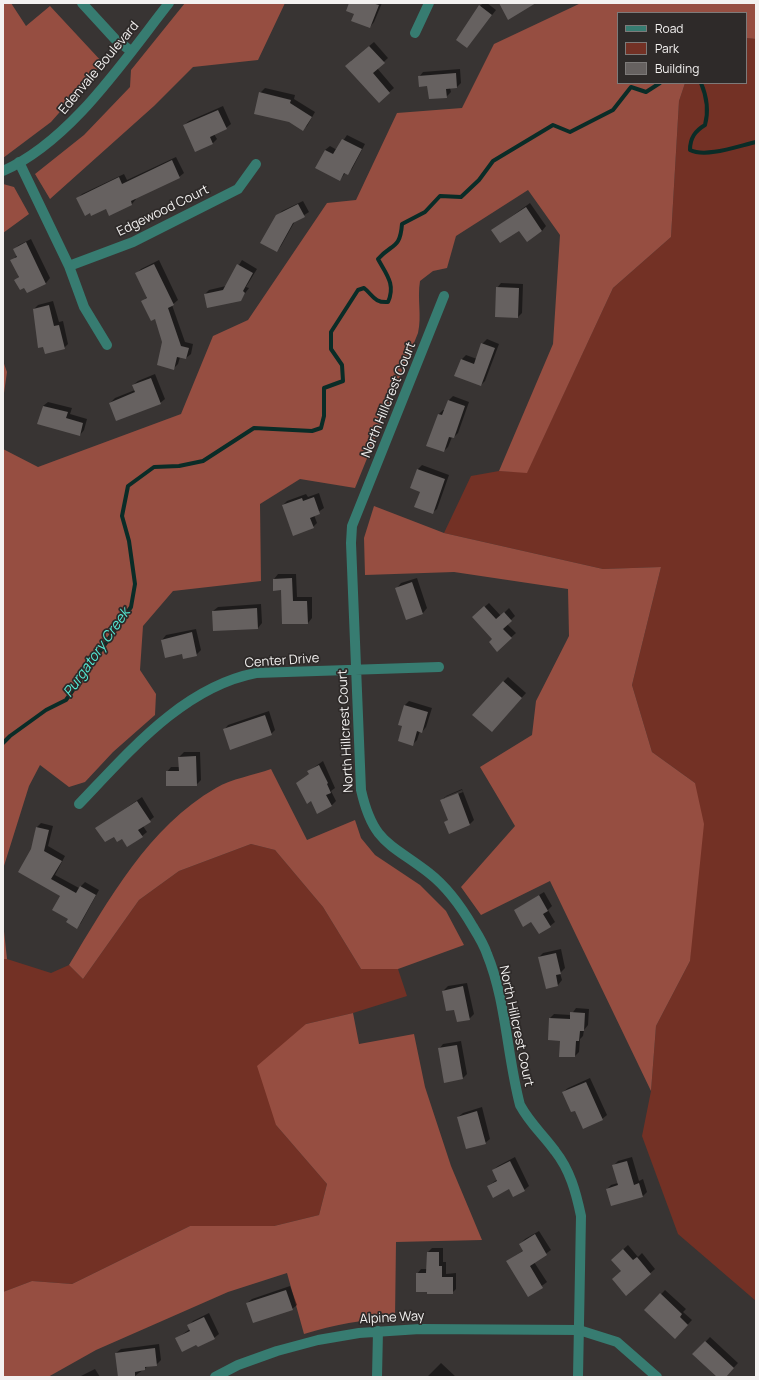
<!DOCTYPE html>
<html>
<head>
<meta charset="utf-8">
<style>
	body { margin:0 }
	#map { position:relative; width:759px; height:1380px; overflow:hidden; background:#383433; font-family:Manrope,sans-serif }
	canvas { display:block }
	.frame { position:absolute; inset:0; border:4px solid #f3f1f0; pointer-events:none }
	.legend { position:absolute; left:617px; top:12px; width:130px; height:72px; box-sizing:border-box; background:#2e2a29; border:1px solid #7d7a79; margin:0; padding:5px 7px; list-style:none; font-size:12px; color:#f3f1f0 }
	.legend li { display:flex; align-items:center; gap:8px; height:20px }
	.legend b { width:20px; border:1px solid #7d7a79 }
</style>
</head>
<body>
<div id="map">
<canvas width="759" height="1380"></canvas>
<div class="frame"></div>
<ul class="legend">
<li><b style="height:5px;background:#377c71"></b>Road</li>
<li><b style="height:11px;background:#733125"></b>Park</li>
<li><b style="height:11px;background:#666160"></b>Building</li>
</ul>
</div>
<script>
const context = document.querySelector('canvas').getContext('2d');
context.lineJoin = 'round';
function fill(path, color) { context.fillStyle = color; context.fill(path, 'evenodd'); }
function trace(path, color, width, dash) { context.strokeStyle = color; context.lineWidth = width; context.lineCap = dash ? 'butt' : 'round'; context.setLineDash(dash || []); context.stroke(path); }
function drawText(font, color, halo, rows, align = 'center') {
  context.font = font + ' Manrope,sans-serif'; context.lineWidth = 3.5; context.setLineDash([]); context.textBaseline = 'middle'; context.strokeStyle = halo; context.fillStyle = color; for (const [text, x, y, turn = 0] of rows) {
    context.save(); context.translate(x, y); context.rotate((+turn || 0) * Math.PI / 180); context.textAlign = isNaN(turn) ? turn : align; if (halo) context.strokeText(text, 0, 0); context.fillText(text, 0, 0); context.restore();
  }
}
fill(new Path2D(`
	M746,38L756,39V1301L678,1234L642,1136L651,1091L656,1026L690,961L695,783L652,752L632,685L661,567L603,569L444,533L471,476L499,471L527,472L613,288L671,237L679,101L685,83H746Z
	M251,844L275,850L323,907L361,969H398L407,996L353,1013L306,1024L276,1125L327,1184L319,1215L274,1226H190L72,1284L32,1281L3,1292V959H7L51,973L69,965L83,979L139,900L179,871Z`), '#733125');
fill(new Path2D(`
	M3,3H11L26,26L50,6L103,63L51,122L3,158Z
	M185,3H285L258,60L193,67L154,106L50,199L35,174L84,135L130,87L131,70Z
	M581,3H756V39L746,38V13H618V83H685L679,101L671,237L613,288L527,473L499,471L553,344L560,235L528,190L456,236L447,268L433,271L420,281C417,299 422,316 418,333L355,488L300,479L260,504L261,581L173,591L143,626L140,670L156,694L155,715L113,752L85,782L69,787L40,765L29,786L3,869V449L38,467L181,414L213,336L248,320L327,203L356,200L397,113L462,108L494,44Z
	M3,184L14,187L29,214L3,233Z
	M3,361L7,372L3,400Z
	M374,506L444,533L603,569L661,567L632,685L652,752L695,783L704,824L690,961L656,1026L651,1091L550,881L481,915L461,887L515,826L480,767L532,735L536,701L569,636L568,589L454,572L365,575L364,538Z
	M271,769L307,840L355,820L361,838L375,855L420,885L446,911L464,945L398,969H361L323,907L275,850L251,844L179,871L139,900L83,979L69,965C108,901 149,826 216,788C231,779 254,775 271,769Z
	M3,922L7,959H3Z
	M353,1013L359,1044L414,1034L425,1087L451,1166L482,1240L396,1242L395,1318C363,1319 334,1325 304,1334L287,1273L228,1292L96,1350L48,1377H3V1292L32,1281L72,1284L190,1226H274L319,1215L327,1184L276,1125L257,1066L306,1024Z`), '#964e41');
fill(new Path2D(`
	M350,3H382L374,22L370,27L355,14Z
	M483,3H487L496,10L471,42L480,6Z
	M374,42L388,58L377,68L394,88L379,101L351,61Z
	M460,69L461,83L457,87L450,88L451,92L446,97L419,77L423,72Z
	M265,88L295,95L294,99L315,112L307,126L302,130L260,93Z
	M223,106L231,124L226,128L214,134L217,139L212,144L184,125L189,121Z
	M347,135L365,144L352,169L348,173L346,172L340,180L325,150L330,146L337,150Z
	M176,157L184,173L179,177L135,198L136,199L132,204L106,208L78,198L82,194L124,174L127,180Z
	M303,201L309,212L295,221L281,246L277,251V216L282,211Z
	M530,203L546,226L542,231L527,240L519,229L493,230Z
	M31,239L50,278L46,283L27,292L24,287L16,280L19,276L12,261L17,255L14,249L19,245Z
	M159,260L178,300L172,305L185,342L193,344L191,354L186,358L180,357L178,364L174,368L155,318L142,302L147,297L136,274L141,269Z
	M242,260L257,269L246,287L249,288L240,300L205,294L209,290L226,286Z
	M501,283L523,284L522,313L518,317L497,288Z
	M53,301L59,322L63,321L68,344L64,348L34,309L38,305Z
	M487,339L499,344L485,381L481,385L461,360L466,355L477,359L482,344Z
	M155,374L165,399L160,403H110L115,398L135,390L133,385L138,381Z
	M453,396L469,402L458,433L454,437H452L448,447L444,451L428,445L439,414L443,410H445L449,400Z
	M48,402L72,408L70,414L87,419L84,430L80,435L39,423L43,406Z
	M422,465L449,475L437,509L432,513L421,491L411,488L418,469Z
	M319,493L324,508L314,515L317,523L313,527L283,505L287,501L306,494L308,497Z
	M278,574H296L297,597H312V618L308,623L282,589L274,590V579Z
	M417,578L427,608L423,613L407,618L397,588L401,583Z
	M489,603L501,616L509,608L515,616L507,624L516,633L497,650L493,639L473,617Z
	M261,604L262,623L258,628L213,611L218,607Z
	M196,629L201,650L196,655L162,640L166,635Z
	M508,677L526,693L496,726L503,682Z
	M409,701L432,708L426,727L422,732L420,731L417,740L413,744L404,725L399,724L405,705Z
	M269,711L275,730L271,734L224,730L228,725Z
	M184,752H200L201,780L196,785L167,772L171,767H180L179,757Z
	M323,761L335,788L331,791L336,801L331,806L309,771Z
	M462,789L474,820L470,824L449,832L446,822L449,819L442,800L446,796ZM462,790L463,792L445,799V797Z
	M142,797L154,817L143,826L147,832L142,836L127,846L122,838L97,828Z
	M41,823L53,826L48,846L65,856L55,875L79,888L85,882L99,890L81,923L77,927L69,919L61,895L32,850L36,828Z
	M544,892L552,906L548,910L555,922L550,926L532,921L515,910Z
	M561,949L565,968L560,973L562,980L558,985L546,988L539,957L543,953Z
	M467,983L474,1014L469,1019L443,991L448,986Z
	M576,1008L589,1009L588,1025L584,1030L583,1036L580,1039L579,1052L575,1056L561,1040L550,1018L554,1014L571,1015Z
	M461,1041L467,1074L463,1078L439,1049L443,1044Z
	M590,1078L607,1115L602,1119L576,1110L563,1092L568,1088Z
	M482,1107L490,1139L485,1143L458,1117L463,1113Z
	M515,1157L529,1186L524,1190L488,1186L498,1179L493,1170L498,1166Z
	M632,1157L639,1181L643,1179L647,1192L643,1196L607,1189L611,1185L618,1183L614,1165L618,1161Z
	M539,1231L551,1250L534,1262L547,1282L528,1296L507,1261L524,1250L520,1244L525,1239Z
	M628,1245L638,1257L642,1253L655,1269L626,1294L622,1271L617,1255Z
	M432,1248H443V1262H446V1274L456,1273V1289L452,1293L428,1291L417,1274L421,1269H428V1252Z
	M290,1286L297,1305L292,1309L247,1303L252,1299Z
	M665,1290L686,1309L683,1312L692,1320L675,1338L646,1310Z
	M209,1313L219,1334L214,1338L176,1339L190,1329L188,1326L193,1321Z
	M710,1337L738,1363L725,1377H718L694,1354Z
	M159,1344L161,1360L156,1365L148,1366L135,1376L119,1377L116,1353L121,1349Z
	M441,1363L456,1377H427Z
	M95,1369L100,1377H79Z`), '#0007');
trace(new Path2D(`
	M701,83C707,97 709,110 705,125C695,131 690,138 690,150C706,158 738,146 756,142
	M3,743L10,736L46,710L66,700L131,607L135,584L129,541L122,516L128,486L154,467L179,466L203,461L254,428L312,431L321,428L324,416V388L343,381L342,365L331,349V332L358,290L364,288C373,295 374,303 388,302C396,284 386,274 378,259C392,243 400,250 402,224L425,212L440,196L461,197L479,180L493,161L553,125L570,132L613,110L631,87L646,92L660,83`), '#0a2c27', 4);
fill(new Path2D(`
	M349,3H372L379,5L370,28L351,21L354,14L346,11Z
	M499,3H536L508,20Z
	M479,5L492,15L467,48L456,40Z
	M369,46L385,63L373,73L390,93L379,103L345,66Z
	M456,73L457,88L446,89L447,98L429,99L427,86L419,87L418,76Z
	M259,92L291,100L290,103L312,117L303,131L289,122L254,114Z
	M218,110L227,129L210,137L213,144L195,152L183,125Z
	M342,139L362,149L348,175L344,173L340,181L315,168L325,150L333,154Z
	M172,160L180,178L131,201L132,205L109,216L106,209L91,216L90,213L85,216L76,198L119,177L122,184Z
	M298,204L305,217L293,223L277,252L260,243L276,215Z
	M526,207L542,231L527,242L519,231L500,243L491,230Z
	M26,242L46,284L27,293L24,288L20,290L14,280L19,277L10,260L17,257L13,249Z
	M154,264L174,305L168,308L181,346L189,348L186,359L177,357L174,370L157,365L162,342L155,319L151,321L141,301L147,298L135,273Z
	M237,264L253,273L243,291L245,293L241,301L207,308L204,294L223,290Z
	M496,287L519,288L518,318L495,317Z
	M49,305L54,326L59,325L65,349L45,354L43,347L38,348L33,309Z
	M481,343L495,348L481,386L454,376L461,359L474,364Z
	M151,378L161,404L116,421L109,403L135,392L132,385Z
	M448,400L465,406L454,438L449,437L444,452L426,446L438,414L442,415Z
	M43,406L68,412L66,418L83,423L80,436L37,424Z
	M417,469L445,479L433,514L414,507L420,492L410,488Z
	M314,497L320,514L310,518L314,528L293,536L282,505L302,498L303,501Z
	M292,578L293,601H307L308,624H282L281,590L273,591V579Z
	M412,582L423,614L406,620L395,588Z
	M484,606L496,619L504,612L512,621L503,629L512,638L497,652L489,642L492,639L472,617Z
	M257,608L258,629L213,631L212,611Z
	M192,632L197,656L183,659L182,654L165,658L161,640Z
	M503,681L522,698L492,732L472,715Z
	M404,705L428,712L422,733L417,731L413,746L398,741L402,726L398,725Z
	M265,715L272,735L230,750L223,729Z
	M196,756L197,786H166V771H179L178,757Z
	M319,765L328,783L327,784L331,793L326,795L332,806L317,814L311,801L307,804L296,783L309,774L307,771Z
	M458,793L470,825L449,834L444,822L448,820L440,800Z
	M137,801L151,822L138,830L143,837L127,847L122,839L117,842L114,837L105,842L95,828Z
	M36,827L49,830L44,851L62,861L51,879L76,893L80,886L96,895L77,929L66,922L68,919L52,910L60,896L18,872L31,849Z
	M539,895L548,911L543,914L551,927L539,934L531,922L523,927L514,910Z
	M556,953L561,974L556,975L558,986L546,989L538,957Z
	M463,986L470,1020L457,1022L454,1010L446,1011L442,991Z
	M570,1012L585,1013L584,1031H580L579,1041H576L575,1057H559L560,1041L548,1040L549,1018L570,1019Z
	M457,1045L463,1079L444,1083L438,1048Z
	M586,1082L603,1120L583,1129L575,1111L571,1112L562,1092Z
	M477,1111L486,1144L466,1149L457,1117Z
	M510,1161L525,1191L513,1197L509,1189L493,1198L487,1186L497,1181L492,1170Z
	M627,1161L634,1185L639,1183L643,1197L611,1206L606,1189L618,1185L612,1165Z
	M535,1234L547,1255L530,1266L543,1288L528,1297L506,1261L523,1251L519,1244Z
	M623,1249L633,1260L637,1257L651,1274L626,1296L612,1279L621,1271L611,1260Z
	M427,1252H439V1266H442V1277H453V1294H427V1292H416V1273H426Z
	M286,1290L293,1310L253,1323L246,1303Z
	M660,1293L682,1314L680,1317L688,1325L675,1339L644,1310Z
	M204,1317L215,1339L198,1347L196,1345L182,1352L175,1338L190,1331L187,1325Z
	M705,1341L734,1368L726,1377H717L692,1354Z
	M155,1348L157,1366L145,1367V1370L135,1372V1377H118L115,1353Z`), '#666160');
trace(new Path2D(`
	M82,3L115,39L131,51
	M415,33L429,3
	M19,162L69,266L84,307L107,345
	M69,266L133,242L238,189L256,164
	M444,296L352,526L351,543L361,790C373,843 390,843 429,873C447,887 462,908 473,927C478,935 484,945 487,954C506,1000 507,1056 520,1105C531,1125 542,1133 555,1151C570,1170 576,1192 581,1216L578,1377
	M79,804C129,752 183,687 256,673L439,667
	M215,1377L238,1365L277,1351L318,1340L359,1333L420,1329L579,1330L617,1342L657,1377
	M377,1377L378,1331`), '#377c71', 10);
trace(new Path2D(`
	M3,171C71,141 124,60 169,3`), '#377c71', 10);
drawText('13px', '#f3f1f0', '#2e2a29', [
	["Edenvale Boulevard",99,68,-50],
	["Edgewood Court",163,211,-26],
	["North Hillcrest Court",389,400,-68],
	["Center Drive",282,661,-4],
	["North Hillcrest Court",346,731,-93],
	["North Hillcrest Court",516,1026,78],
	["Alpine Way",392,1318,-3]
]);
drawText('italic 14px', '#54e9d4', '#2e2a29', [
	["Purgatory Creek",97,653,-55]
]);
</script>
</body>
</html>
